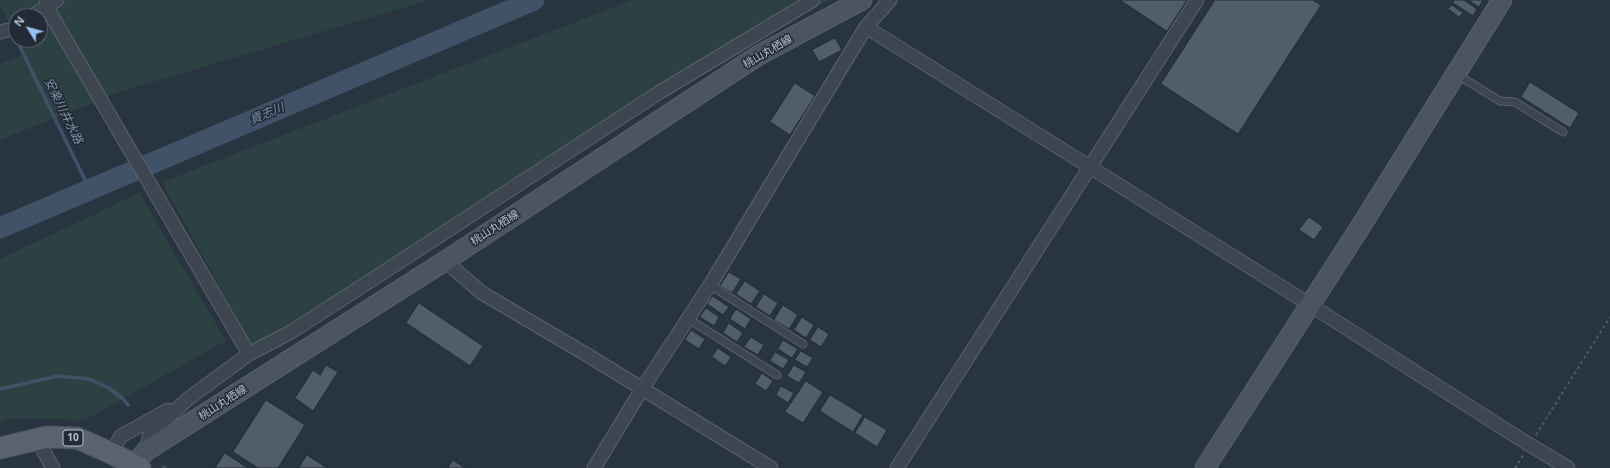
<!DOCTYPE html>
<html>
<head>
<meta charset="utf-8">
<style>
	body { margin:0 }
	#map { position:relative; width:1610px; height:468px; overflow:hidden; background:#283440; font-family:"Open Sans",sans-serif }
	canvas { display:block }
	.north { position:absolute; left:8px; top:8px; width:40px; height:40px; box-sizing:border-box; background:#212a35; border:1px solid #5e6671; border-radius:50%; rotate:307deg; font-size:11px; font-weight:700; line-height:16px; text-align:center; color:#b9c0ca }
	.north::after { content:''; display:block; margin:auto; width:14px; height:18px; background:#97bff1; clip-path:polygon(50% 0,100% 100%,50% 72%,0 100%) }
</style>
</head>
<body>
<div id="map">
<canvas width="1610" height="468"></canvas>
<div class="north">N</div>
</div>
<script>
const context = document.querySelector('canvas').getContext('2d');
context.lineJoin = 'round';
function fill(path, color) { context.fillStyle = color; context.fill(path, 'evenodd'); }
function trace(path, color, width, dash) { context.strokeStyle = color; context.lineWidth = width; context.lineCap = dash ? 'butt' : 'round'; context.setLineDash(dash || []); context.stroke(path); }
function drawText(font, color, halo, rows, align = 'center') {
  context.font = font + ' "Open Sans","Noto Sans JP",sans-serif'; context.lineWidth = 3; context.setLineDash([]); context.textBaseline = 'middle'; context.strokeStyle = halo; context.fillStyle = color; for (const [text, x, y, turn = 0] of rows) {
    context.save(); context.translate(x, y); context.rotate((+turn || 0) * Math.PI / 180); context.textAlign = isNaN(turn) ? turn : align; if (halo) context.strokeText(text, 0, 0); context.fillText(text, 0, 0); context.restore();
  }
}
fill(new Path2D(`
	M0,0H430L122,91L0,140V64L25,54L18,40H40V16H16V36L0,4Z
	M632,0H830L759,37L258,357L162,182Z
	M139,193L226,341L85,420L11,418L0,423V259Z`), '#2b4142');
trace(new Path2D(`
	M17,41L90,190
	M0,389L58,376L89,379L109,388L123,399L128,405
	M164,467L165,468`), '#405267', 3.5);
trace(new Path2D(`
	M0,228L534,0`), '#405267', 21);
const building = new Path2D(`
	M1120,0H1187L1167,31Z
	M1215,0H1313L1321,5L1238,134L1161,84Z
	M1454,0H1464L1477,9L1473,16L1453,3Z
	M1469,0H1483L1479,7Z
	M1452,5L1463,13L1459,17L1448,9Z
	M835,38L842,50L819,62L812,50Z
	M1530,82L1579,113L1570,128L1521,97Z
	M795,83L815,96L790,135L770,122Z
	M1309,217L1323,227L1314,240L1299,230Z
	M729,272L741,279L732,293L720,286Z
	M745,281L760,291L751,304L736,294Z
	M764,294L778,303L770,316L756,307Z
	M713,296L729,307L723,315L707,304Z
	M419,303L483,346L470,366L406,323Z
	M783,305L798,315L789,329L774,320Z
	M706,308L719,317L714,326L700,317Z
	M736,309L751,319L745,329L730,319Z
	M802,317L814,325L806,338L794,330Z
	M729,323L743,333L737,342L723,333Z
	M818,327L829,334L821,347L810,340Z
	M691,330L705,339L699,349L685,340Z
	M751,337L764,345L758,355L744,347Z
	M783,340L798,349L792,358L778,349Z
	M718,348L731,357L725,366L712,357Z
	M801,351L813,358L807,367L795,360Z
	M775,352L789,360L783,369L770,361Z
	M326,365L338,372L313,411L295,398L313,370L320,375Z
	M794,365L806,372L799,383L787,376Z
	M762,373L773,381L766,391L755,384Z
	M806,381L823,392L803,423L785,412Z
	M781,386L794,393L788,403L776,395Z
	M830,395L863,415L853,432L820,411Z
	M266,400L305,425L278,468H258L233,452Z
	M865,417L887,430L877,447L855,433Z
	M225,453L248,468H215Z
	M307,455L327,468H299Z
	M453,460L465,468H448Z`);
fill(building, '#525d6a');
trace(building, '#232c37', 1);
const lane = new Path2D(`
	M1456,74L1500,101L1515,102L1563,132
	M710,285L803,344
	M687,318L777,375`);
const street = new Path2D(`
	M47,0L46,6L249,354
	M32,16L57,0
	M866,27L1293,294L1517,437L1568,468
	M0,32L12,29L16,26
	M445,261L482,293L589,356L771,468
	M146,451L150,434L189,398L249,354L291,332L367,283L660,92L813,0
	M44,452L53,468
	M111,453L121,436L168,410
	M594,468L642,389L710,285L866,27L890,0
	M897,468L1197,0`);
const secondary = new Path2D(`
	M134,464L146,451L445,261L759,55L862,0
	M1205,468L1359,229L1502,0`);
const primary = new Path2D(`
	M0,448L47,437L77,438L111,453L140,468`);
trace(lane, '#5a636d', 9);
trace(street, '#5a636d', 15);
trace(secondary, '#5a636d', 21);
trace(primary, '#49515c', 23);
trace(new Path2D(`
	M1536,435L1610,317
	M1515,468L1524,454`), '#4a5e60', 2, [3, 3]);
trace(lane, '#3c4550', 7);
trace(street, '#3c4550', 13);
trace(secondary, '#4b5562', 19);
trace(primary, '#5a6470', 21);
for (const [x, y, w] of [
	[73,438,20]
]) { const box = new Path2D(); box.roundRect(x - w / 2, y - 8, w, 16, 3); context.fillStyle = '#212a35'; context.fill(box); trace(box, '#b9c0ca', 1); }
drawText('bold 10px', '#b9c0ca', null, [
	["10",73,438]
]);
drawText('11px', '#b9c0ca', '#212a35', [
	["桃山丸栖線",768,52,-30],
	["桃山丸栖線",495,228,-33],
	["桃山丸栖線",223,403,-33]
]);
drawText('italic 12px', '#7c93aa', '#212a35', [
	["安楽川井水路",63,111,64],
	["貴志川",267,114,-23]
]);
</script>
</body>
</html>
